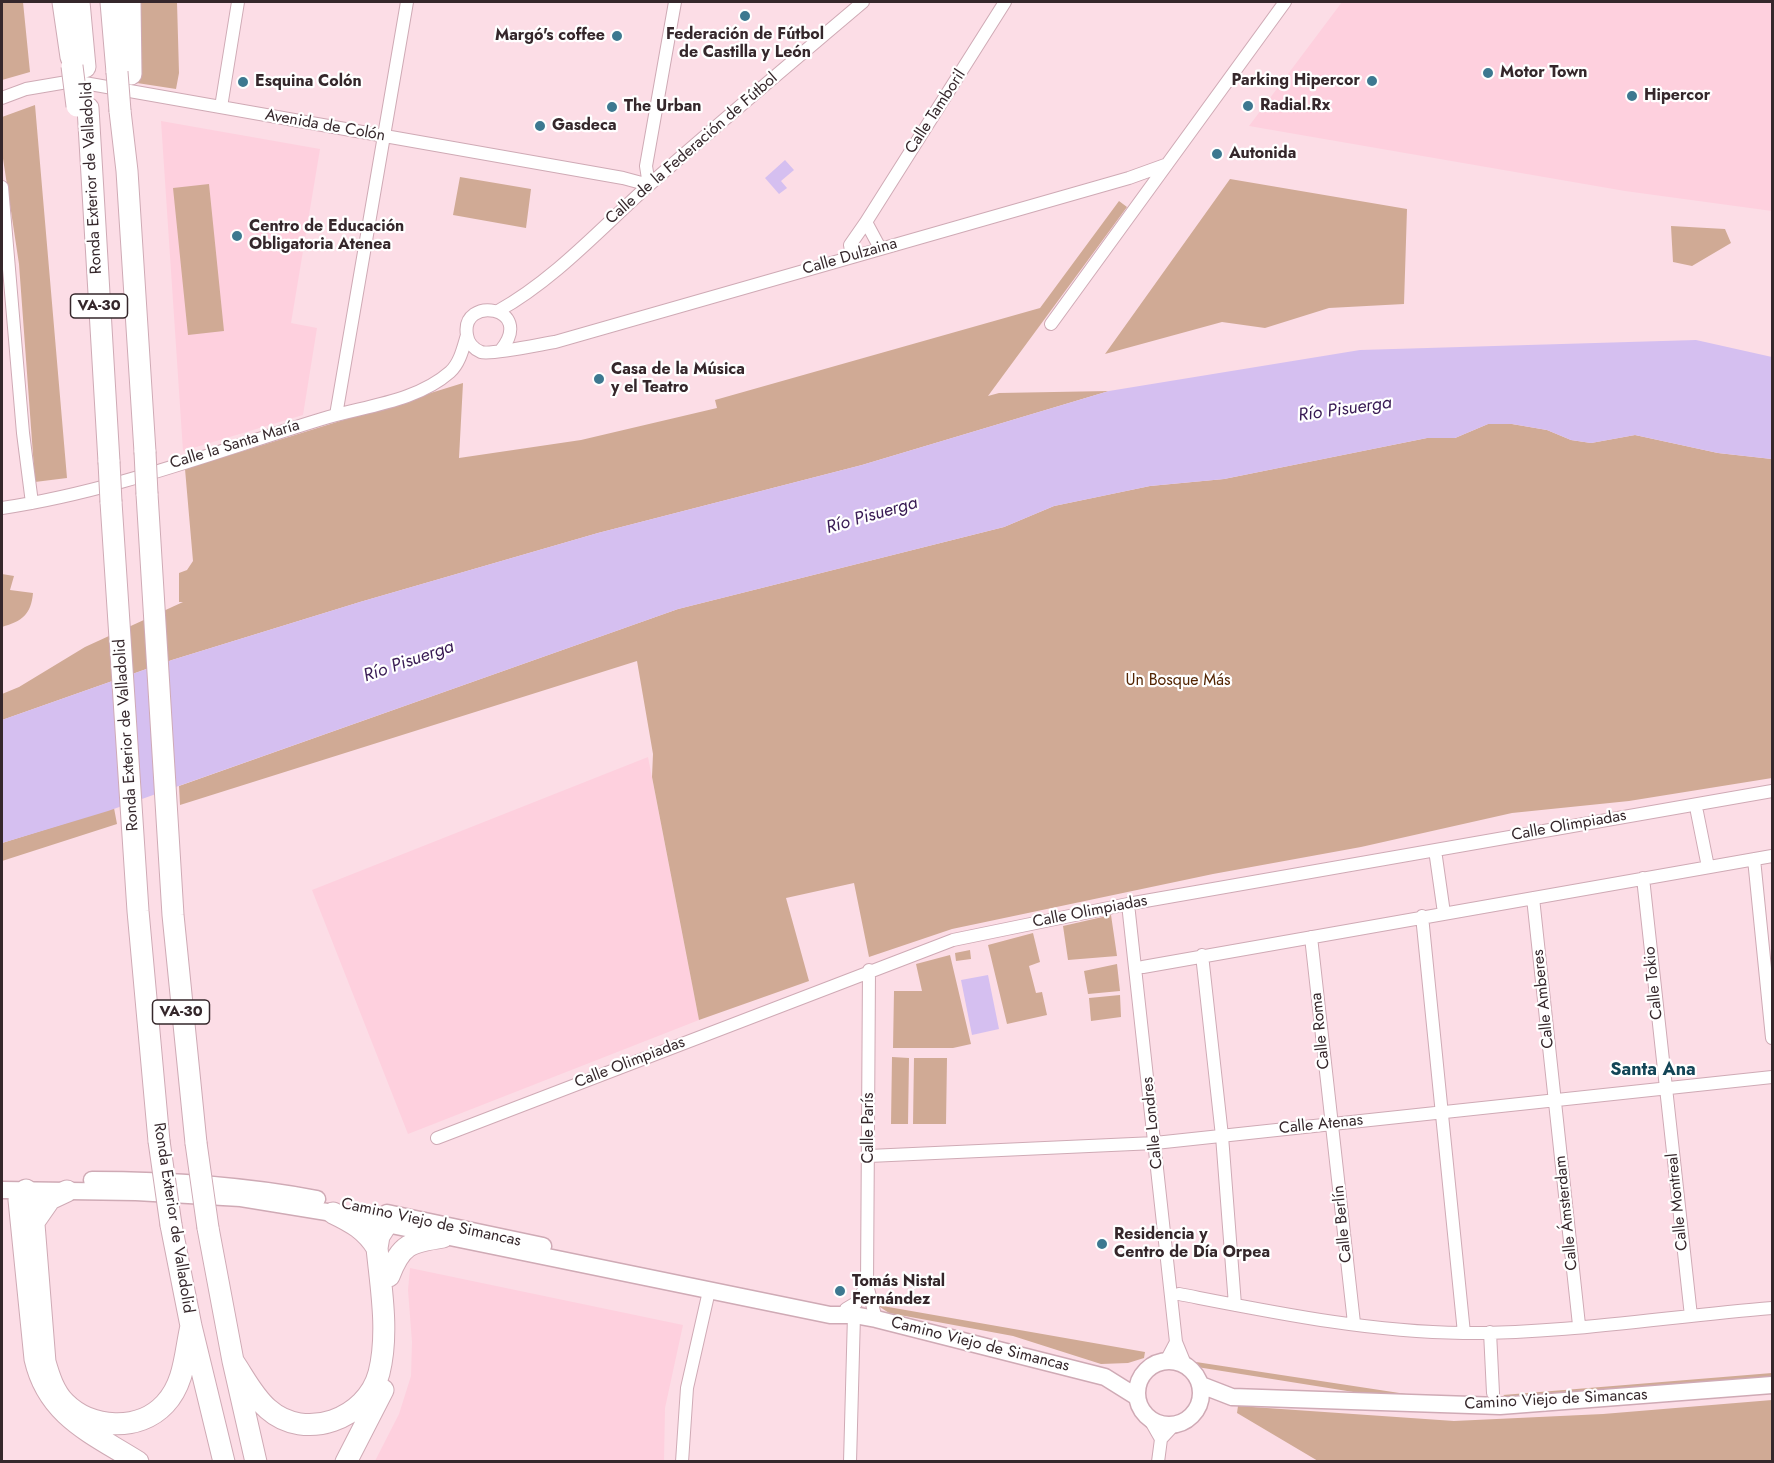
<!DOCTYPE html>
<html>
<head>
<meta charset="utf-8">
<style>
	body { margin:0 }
	#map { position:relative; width:1774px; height:1463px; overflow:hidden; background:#fcdde6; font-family:Jost,sans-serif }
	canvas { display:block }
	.frame { position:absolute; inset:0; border:3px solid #35272b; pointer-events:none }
</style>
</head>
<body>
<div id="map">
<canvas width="1774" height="1463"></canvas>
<div class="frame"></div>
</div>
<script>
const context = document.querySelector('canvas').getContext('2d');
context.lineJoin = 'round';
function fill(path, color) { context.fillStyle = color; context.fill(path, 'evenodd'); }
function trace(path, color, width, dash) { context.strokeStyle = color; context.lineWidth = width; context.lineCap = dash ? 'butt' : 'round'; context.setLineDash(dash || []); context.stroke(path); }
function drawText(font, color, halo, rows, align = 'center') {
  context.font = font + ' Jost,sans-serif'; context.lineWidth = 4.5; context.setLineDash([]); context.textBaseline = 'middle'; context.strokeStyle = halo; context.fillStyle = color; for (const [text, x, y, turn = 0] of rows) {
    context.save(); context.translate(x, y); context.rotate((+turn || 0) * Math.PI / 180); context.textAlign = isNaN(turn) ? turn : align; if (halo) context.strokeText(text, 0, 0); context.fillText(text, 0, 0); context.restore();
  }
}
fill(new Path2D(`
	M1342,2H1772V211L1625,191L1249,126Z
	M161,121L320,149L291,323L317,328L303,415L183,451Z
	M648,757L699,1020L408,1134L312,890Z
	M410,1268L683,1325L665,1408L664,1461H375L399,1414L411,1376L412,1342L408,1290Z`), '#fed0de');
fill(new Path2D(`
	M2,2H23L30,72L2,80Z
	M135,2H177L179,73L176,89L137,83Z
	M35,105L67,478L35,482L19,264L2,152V117Z
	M460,177L531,189L526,228L453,215Z
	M1230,179L1407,209L1404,304L1329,308L1265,328L1222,322L1105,354Z
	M209,184L224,331L188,335L173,188Z
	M1119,201L1127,207L988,396L999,393L1109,391L862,465L598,533L360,602L172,660L2,720V694L19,687L85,647L183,602H179V573L187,570L193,561L185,469L463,383L459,458L581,440L717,408L715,400L1040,308Z
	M1671,226L1725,229L1731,243L1692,266L1673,262Z
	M1488,424H1512L1547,430L1571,440L1591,443L1635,435L1718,453L1772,459V778L1629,801L1512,813L1361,847L1213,874L952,929L869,957L854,883L786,898L809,981L699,1020L652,777L653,754L637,661L180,805L179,786L678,609L1004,527L1054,506L1150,486L1224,479L1427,438H1455Z
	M2,574L14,576L10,590L33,593C31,615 22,621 2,627Z
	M114,808L117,824L2,861V843Z
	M1111,915L1117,956L1068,960L1063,926Z
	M1033,933L1040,962L1029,966L1036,993L1042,992L1047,1015L1007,1024L988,945Z
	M970,950L971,959L956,961L955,953Z
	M950,955L971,1044L953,1048H893L894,991H922L916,964Z
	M1117,964L1120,991L1088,994L1084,971Z
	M1120,995L1121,1017L1091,1021L1089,998Z
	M892,1057L909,1058L908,1124H891Z
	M914,1058H947L946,1124H913Z
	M877,1305L1145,1352L1144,1358L1128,1363L1101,1364L1013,1336L889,1313Z
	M1196,1362L1406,1394L1452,1396L1366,1394L1197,1367Z
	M1772,1373V1378L1510,1400L1503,1395Z
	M1772,1400V1462L1318,1461L1237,1413L1238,1406L1454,1421L1603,1414Z`), '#d0aa95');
fill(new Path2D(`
	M785,160L794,170L781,181L787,188L779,194L765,178Z
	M1696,340L1772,357V459L1718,453L1635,435L1591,443L1571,440L1547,430L1512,424H1488L1455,438H1427L1224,479L1150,486L1054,506L1004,527L678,609L108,811L2,843V720L172,660L360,602L598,533L862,465L1109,391L1360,350Z
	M988,975L999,1029L972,1035L961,980Z`), '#d5bff0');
const street = new Path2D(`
	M2,98L26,89L73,81L623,178L649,185
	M221,107L238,2
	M649,185L646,166L675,2
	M2,187L23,433L32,503
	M880,248L866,222L1005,2
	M852,256L850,245L866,222
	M498,311C555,279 600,229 648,186C719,123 791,63 863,2
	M1051,324L1285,2
	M501,350C536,306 460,295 467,335C468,343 474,349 481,352C490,355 542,344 555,342L1129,178L1165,165
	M336,415L407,2
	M2,508C111,492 217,451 322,419C364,406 416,402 450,372C460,363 463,348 467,335
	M1697,812L1708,867
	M1436,857L1444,913
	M1754,859L1772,1038
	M1643,878L1691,1316
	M1533,898L1579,1325
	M1128,904L1176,1342L1185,1364
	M1422,916L1464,1333
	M1311,937L1354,1323
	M1202,955L1222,1136L1235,1305
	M1143,967L1772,856
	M869,970L867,1285L876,1319
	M437,1138L953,940L1128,904L1772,791
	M869,1156L1155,1143L1772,1077
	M1179,1294C1272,1312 1368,1332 1463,1333C1566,1334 1670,1316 1772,1308
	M846,1309L856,1303L867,1285
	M1490,1332L1493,1393
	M1166,1361L1176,1342
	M1149,1418L1161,1439
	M682,1462L687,1388L709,1291
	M850,1462L854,1315
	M1158,1462L1161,1439L1174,1425`);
const secondary = new Path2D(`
	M92,1180C168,1180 243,1185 317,1199
	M2,1190L136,1192L241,1198L333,1213L830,1315H854L876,1319L1105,1377L1137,1397
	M387,1213L543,1246
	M1137 1393a32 32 0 1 1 64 0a32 32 0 1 1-64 0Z
	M1201,1385L1232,1397L1500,1406L1772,1385`);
const highway = new Path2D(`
	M63,2L71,57
	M79,2L85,67
	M111,2L117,72
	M130,2L131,74
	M88,108L109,462
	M120,111L127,171L145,452
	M147,494L173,915L196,1143
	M111,502L138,911L159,1141
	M333,1213C352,1222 366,1230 377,1248
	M34,1222L50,1199L67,1191
	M171,1225L191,1326L224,1462
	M208,1228L233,1361L256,1462
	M389,1276C401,1244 410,1242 443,1237
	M233,1361C244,1377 253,1396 268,1409C305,1442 367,1419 379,1373C389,1333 381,1288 377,1248L379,1236L386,1225
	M138,1462C92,1433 48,1416 35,1359L19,1200L26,1190L32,1199L45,1362C49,1376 54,1392 65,1403C91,1429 139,1432 165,1404C185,1383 185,1352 191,1326
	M346,1462L383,1390`);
trace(street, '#cfaab5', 14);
trace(secondary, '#cfaab5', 19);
trace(highway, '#cfaab5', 23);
trace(street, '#fff', 12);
trace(secondary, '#fff', 16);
trace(highway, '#fff', 21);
const highwayBridge = new Path2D(`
	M72,66L77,106
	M117,72L120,111
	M145,452L147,494
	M109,462L111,502
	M159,1141L171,1225
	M196,1143L208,1228`);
trace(highwayBridge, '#cfaab5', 23, []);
trace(highwayBridge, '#fff', 21);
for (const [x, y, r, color] of [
	[745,16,6,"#3d7890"],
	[617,36,6,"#3d7890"],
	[1488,73,6,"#3d7890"],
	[1372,81,6,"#3d7890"],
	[243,82,6,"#3d7890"],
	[1632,96,6,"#3d7890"],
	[1248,106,6,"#3d7890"],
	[612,107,6,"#3d7890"],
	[540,126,6,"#3d7890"],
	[1217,154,6,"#3d7890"],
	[237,236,6,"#3d7890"],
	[599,379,6,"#3d7890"],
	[1102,1244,6,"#3d7890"],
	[840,1291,6,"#3d7890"]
]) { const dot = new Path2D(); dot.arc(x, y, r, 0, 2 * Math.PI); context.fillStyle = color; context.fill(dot); trace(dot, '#fff', 2); }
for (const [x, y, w] of [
	[99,306,57],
	[181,1012,57]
]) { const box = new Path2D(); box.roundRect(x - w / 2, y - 12, w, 24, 4.5); context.fillStyle = '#fff'; context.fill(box); trace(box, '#35272b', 1.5); }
drawText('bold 15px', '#35272b', null, [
	["VA-30",99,306],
	["VA-30",181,1012]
]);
drawText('bold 16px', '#35272b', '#fff', [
	["Federación de Fútbol",745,35,"center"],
	["de Castilla y León",745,53,"center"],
	["Margó's coffee",605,36,"right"],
	["Motor Town",1500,73],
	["Parking Hipercor",1360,81,"right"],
	["Esquina Colón",255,82],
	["Hipercor",1644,96],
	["Radial.Rx",1260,106],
	["The Urban",624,107],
	["Gasdeca",552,126],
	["Autonida",1229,154],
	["Centro de Educación",249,227],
	["Obligatoria Atenea",249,245],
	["Casa de la Música",611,370],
	["y el Teatro",611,388],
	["Residencia y",1114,1235],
	["Centro de Día Orpea",1114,1253],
	["Tomás Nistal",852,1282],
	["Fernández",852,1300]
], 'left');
drawText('16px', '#35272b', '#fff', [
	["Calle Tamboril",936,112,-57],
	["Avenida de Colón",325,126,10],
	["Calle de la Federación de Fútbol",692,149,-41],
	["Ronda Exterior de Valladolid",92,178,-93],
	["Calle Dulzaina",850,257,-16],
	["Calle la Santa María",235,445,-17],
	["Ronda Exterior de Valladolid",127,735,-94],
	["Calle Olimpiadas",1569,826,-10],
	["Calle Olimpiadas",1090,912,-11],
	["Calle Tokio",1654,983,-96],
	["Calle Amberes",1544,999,-96],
	["Calle Roma",1321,1031,-96],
	["Calle Olimpiadas",630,1063,-21],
	["Calle Londres",1153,1123,-96],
	["Calle Atenas",1321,1125,-6],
	["Calle París",869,1128,-90],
	["Calle Montreal",1678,1202,-96],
	["Calle Ámsterdam",1567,1213,-96],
	["Ronda Exterior de Valladolid",173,1218,81],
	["Camino Viejo de Simancas",431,1223,12],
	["Calle Berlín",1343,1224,-96],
	["Camino Viejo de Simancas",980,1345,14],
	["Camino Viejo de Simancas",1556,1400,-3]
]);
drawText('16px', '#532503', '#fff', [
	["Un Bosque Más",1178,681]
]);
drawText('italic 18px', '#391b54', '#fff', [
	["Río Pisuerga",1345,410,-8],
	["Río Pisuerga",872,516,-16],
	["Río Pisuerga",409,662,-19]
]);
drawText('bold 18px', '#134557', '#fff', [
	["Santa Ana",1653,1071]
]);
</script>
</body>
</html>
